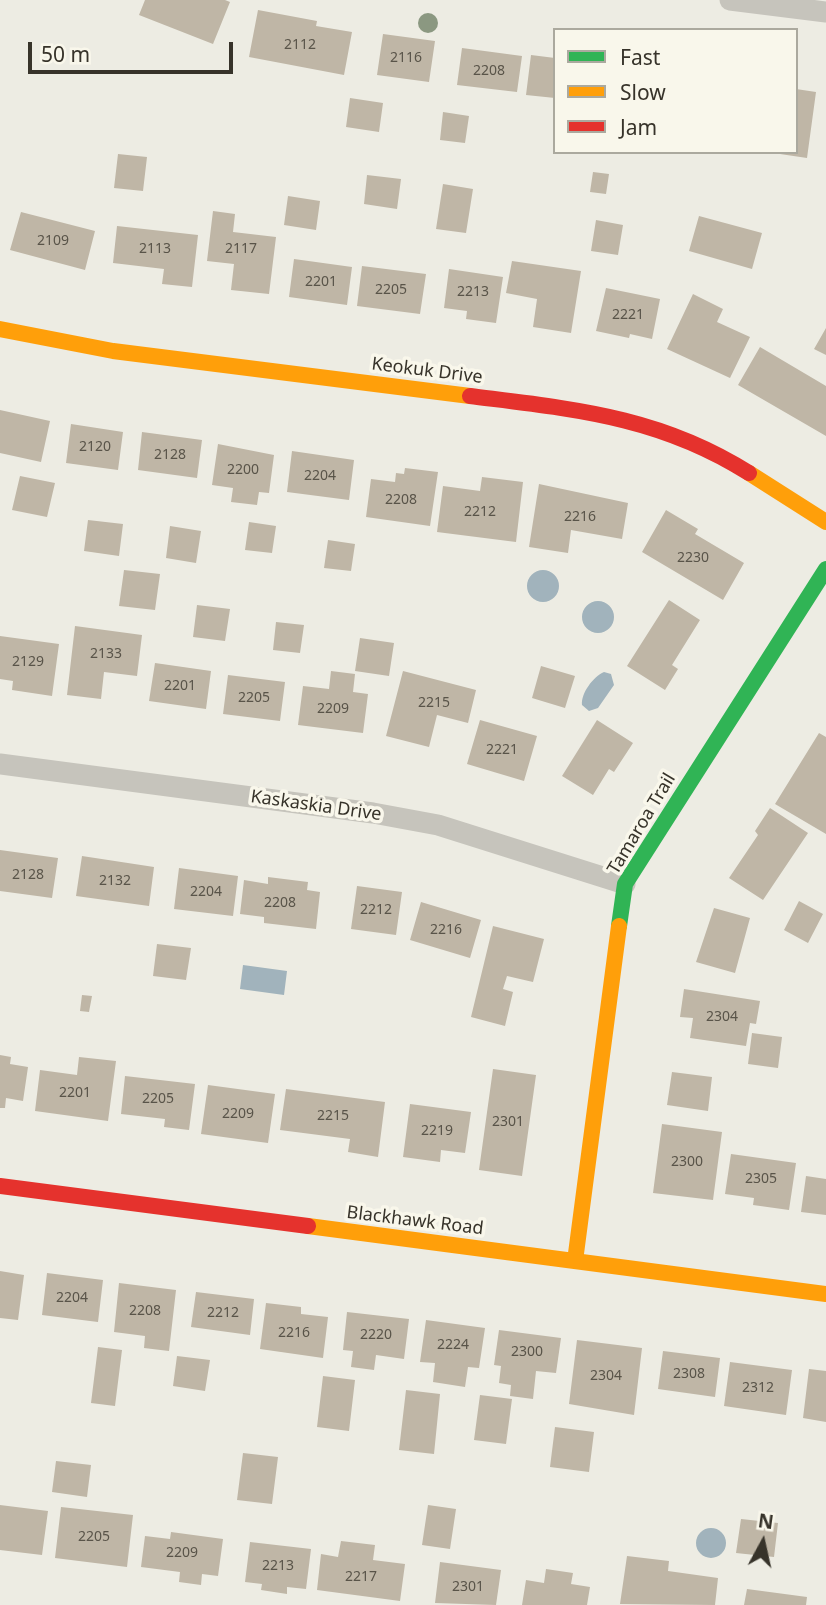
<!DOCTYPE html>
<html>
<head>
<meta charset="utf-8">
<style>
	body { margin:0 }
	#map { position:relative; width:826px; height:1605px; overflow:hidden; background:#edece3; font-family:"Noto Sans",sans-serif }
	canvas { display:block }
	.legend { position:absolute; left:553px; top:28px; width:245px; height:126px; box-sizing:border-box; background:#f9f7eb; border:2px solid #aba99e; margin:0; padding:9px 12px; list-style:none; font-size:21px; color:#37332a }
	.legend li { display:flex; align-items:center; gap:14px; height:35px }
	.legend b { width:35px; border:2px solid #aba99e }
	.north { position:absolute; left:728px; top:1507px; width:70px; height:70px; -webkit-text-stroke:5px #f9f7eb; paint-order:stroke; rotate:8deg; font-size:19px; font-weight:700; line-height:28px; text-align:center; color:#37332a }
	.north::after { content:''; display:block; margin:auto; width:24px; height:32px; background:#37332a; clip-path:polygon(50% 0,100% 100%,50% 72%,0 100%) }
	.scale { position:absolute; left:28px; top:42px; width:205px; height:32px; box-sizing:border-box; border:4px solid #37332a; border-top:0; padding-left:9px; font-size:21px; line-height:24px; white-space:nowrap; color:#37332a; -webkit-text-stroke:5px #f9f7eb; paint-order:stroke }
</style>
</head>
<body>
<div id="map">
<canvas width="826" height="1605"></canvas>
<ul class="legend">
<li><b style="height:9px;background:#30b455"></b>Fast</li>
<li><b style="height:9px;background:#ff9f0a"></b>Slow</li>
<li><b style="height:9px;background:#e5322d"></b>Jam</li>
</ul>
<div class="north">N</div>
<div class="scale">50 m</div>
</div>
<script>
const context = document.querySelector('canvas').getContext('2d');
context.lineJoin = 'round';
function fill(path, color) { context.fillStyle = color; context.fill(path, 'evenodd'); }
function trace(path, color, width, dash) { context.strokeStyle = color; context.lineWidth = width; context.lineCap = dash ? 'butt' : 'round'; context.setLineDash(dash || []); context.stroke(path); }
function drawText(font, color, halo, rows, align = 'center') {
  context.font = font + ' "Noto Sans",sans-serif'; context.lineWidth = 7; context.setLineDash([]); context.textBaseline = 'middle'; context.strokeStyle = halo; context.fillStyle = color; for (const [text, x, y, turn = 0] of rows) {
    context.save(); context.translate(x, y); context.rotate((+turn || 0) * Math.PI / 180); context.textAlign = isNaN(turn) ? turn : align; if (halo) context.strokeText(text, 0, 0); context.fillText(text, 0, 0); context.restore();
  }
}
fill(new Path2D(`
	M527 586a16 16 0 1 1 32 0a16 16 0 1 1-32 0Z
	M582 617a16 16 0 1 1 32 0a16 16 0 1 1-32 0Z
	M604,672L611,674L614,685L598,708L589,711L582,705C581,693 593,677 604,672Z
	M243,965L287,971L284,995L240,989Z
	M696 1543a15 15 0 1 1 30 0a15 15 0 1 1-30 0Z`), '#a1b3bc');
fill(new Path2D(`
	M145,0H225L230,2L213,44L139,15Z
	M258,10L317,21L316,26L352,32L344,75L249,57Z
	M383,34L435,41L429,82L377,75Z
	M462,48L522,56L517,92L457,85Z
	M531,55L555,58V98L526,95Z
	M796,89L816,92L807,158L780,154L796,152Z
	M350,98L383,103L379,132L346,127Z
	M443,112L469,116L465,143L440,140Z
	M118,154L147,157L143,191L114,188Z
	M593,172L609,174L606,194L590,192Z
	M367,175L401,179L397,209L364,204Z
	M443,184L473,189L466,233L436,229Z
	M288,196L320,201L316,230L284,225Z
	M213,211L235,214L233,232L276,237L269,294L231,290L234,264L207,261Z
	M21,212L95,231L85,270L10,250Z
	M699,216L762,233L752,269L689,251Z
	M596,220L623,225L618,255L591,251Z
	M117,226L198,235L192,287L162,284L164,269L113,263Z
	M294,259L352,267L347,305L289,297Z
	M512,261L581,271L571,333L533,327L537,299L506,293Z
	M362,266L426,274L420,314L357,306Z
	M449,269L503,277L496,323L466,319L467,311L444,308Z
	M606,288L660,299L652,339L630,334L629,338L596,331Z
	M693,294L723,309L717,322L750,337L730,378L667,349Z
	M826,328V355L814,349Z
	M760,347L826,386V436L738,385Z
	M0,410L50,421L41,462L0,453Z
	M71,424L123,432L118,470L66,463Z
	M142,432L202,440L197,478L138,470Z
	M218,444L274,455L269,493L259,492L257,505L231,502L233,488L212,485Z
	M292,451L354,460L349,500L287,492Z
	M405,468L438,472L430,526L366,517L371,479L395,482L396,473L404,474Z
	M20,476L55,483L47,517L12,510Z
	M482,477L523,482L516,542L437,532L443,486L480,491Z
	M539,484L628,503L622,539L571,530L568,553L529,547Z
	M666,510L698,529L695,534L744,563L723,600L642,552Z
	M88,520L123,524L119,556L84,551Z
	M249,522L276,526L272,553L245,550Z
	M170,526L201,531L196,563L166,558Z
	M328,540L355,544L351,571L324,568Z
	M124,570L160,574L155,610L119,606Z
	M669,600L700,620L672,665L678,669L665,690L627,666Z
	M197,605L230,609L225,641L193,637Z
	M276,622L304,625L300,653L273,650Z
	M75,626L142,635L137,676L104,672L101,699L67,695Z
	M0,636L59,644L52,696L12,690L13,681L0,679Z
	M360,638L394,643L389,676L355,671Z
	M155,663L211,671L206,709L149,701Z
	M541,666L575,676L565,708L532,698Z
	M331,671L355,674L353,692L368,694L363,733L298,725L303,686L329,689Z
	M403,671L476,690L468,723L437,715L429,747L386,736Z
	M228,675L285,682L280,721L223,714Z
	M480,720L537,736L524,781L467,764Z
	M597,720L633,743L614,772L609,769L593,795L562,776Z
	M819,733L826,737V834L775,804Z
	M770,808L808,833L763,900L729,878L758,835L755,831Z
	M0,850L58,858L52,898L0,891Z
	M82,856L154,867L149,906L76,896Z
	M179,868L238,876L233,916L174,909Z
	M268,877L308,882L307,890L320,892L316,929L264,923V917L240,914L244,880L268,884Z
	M357,886L402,892L396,935L351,929Z
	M799,901L823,914L808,943L784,930Z
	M421,902L481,920L470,958L410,940Z
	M714,908L750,918L735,973L696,962Z
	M493,926L544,939L533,982L507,976L503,989L513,992L505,1026L471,1017Z
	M157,944L191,948L186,980L153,976Z
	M684,989L760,1001L756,1024L750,1023L746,1046L690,1038L693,1018L680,1017Z
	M82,995L92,996L89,1012L80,1011Z
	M752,1033L782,1037L778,1068L748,1064Z
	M0,1055L11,1057L10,1064L28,1067L23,1101L6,1098L5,1108H0Z
	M79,1057L116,1061L108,1121L35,1111L40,1070L77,1075Z
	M493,1069L536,1075L522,1176L479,1170Z
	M672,1072L712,1077L708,1111L667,1105Z
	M125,1076L195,1084L189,1130L164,1127L165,1119L121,1114Z
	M208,1085L275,1094L268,1143L201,1134Z
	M286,1089L385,1102L378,1157L348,1152L350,1139L280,1130Z
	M410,1104L471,1112L465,1153L441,1150L440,1162L403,1157Z
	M662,1124L722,1132L713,1200L653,1193Z
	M731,1154L796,1163L789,1210L753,1205L754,1198L725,1194Z
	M806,1176L826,1179V1215L801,1212Z
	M0,1271L24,1275L18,1320L0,1318Z
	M47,1273L103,1280L98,1322L42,1315Z
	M119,1283L176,1290L169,1351L144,1348L145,1336L114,1332Z
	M196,1292L254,1299L250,1335L191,1327Z
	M266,1303L301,1307V1314L328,1317L323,1358L260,1349Z
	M347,1312L409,1319L404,1359L376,1355L374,1370L351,1367L353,1351L343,1350Z
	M426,1320L485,1328L479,1368L468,1367L465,1387L433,1382L435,1363L420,1362Z
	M499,1330L561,1338L556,1373L536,1371L533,1399L510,1396L511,1385L499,1383L501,1366L494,1365Z
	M577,1340L642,1348L634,1415L569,1404Z
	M98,1347L122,1350L115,1406L91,1403Z
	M663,1351L720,1358L715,1397L658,1389Z
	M177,1356L210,1360L205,1391L173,1386Z
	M730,1362L792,1370L786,1415L724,1406Z
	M809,1369L826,1371V1422L803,1418Z
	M323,1376L355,1380L349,1431L317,1427Z
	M406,1390L440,1394L434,1454L399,1450Z
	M480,1395L512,1399L506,1444L474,1440Z
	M555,1427L594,1432L589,1472L550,1467Z
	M243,1453L278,1457L272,1504L237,1500Z
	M56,1461L91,1465L87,1497L52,1492Z
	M0,1505L48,1511L42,1555L0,1550Z
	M428,1505L456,1509L450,1549L422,1545Z
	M61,1507L133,1515L127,1567L55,1558Z
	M741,1519L778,1523L774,1557L736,1553Z
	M171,1532L223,1539L218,1576L202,1574L201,1585L179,1582L180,1572L141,1567L145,1536L170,1539Z
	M341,1541L375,1545L373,1560L405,1564L400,1601L317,1590L321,1554L338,1557Z
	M250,1542L311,1549L306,1589L287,1587V1594L261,1590L262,1584L245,1582Z
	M627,1556L669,1561L668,1571L718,1578L715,1605L620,1604Z
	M440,1562L501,1570L496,1605L435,1603Z
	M546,1569L573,1573L571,1584L590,1587L587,1605H522L526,1580L544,1583Z
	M747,1589L807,1597L806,1605H744Z`), '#bfb6a6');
trace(new Path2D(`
	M730,0L826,12
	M0,764L373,813L438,825L625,884`), '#c6c4bc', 21);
trace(new Path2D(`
	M619,926L625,884L826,569`), '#30b455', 16);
trace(new Path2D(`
	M0,329L113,351L470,396
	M749,473L826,522
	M308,1226L826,1294
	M575,1261L619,926`), '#ff9f0a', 16);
trace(new Path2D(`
	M470,396C573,409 659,416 749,473
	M0,1186L308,1226`), '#e5322d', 16);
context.fillStyle = '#8b9881';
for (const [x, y] of [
	[428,23]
]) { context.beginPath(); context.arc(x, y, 10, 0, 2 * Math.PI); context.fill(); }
drawText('14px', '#595449', null, [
	["2112",300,45],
	["2116",406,58],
	["2208",489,71],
	["2109",53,241],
	["2113",155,249],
	["2117",241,249],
	["2201",321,282],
	["2205",391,290],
	["2213",473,292],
	["2221",628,315],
	["2120",95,447],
	["2128",170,455],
	["2200",243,470],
	["2204",320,476],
	["2208",401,500],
	["2212",480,512],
	["2216",580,517],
	["2230",693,558],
	["2133",106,654],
	["2129",28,662],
	["2201",180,686],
	["2205",254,698],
	["2215",434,703],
	["2209",333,709],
	["2221",502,750],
	["2128",28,875],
	["2132",115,881],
	["2204",206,892],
	["2208",280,903],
	["2212",376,910],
	["2216",446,930],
	["2304",722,1017],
	["2201",75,1093],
	["2205",158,1099],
	["2209",238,1114],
	["2215",333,1116],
	["2301",508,1122],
	["2219",437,1131],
	["2300",687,1162],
	["2305",761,1179],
	["2204",72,1298],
	["2208",145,1311],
	["2212",223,1313],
	["2216",294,1333],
	["2220",376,1335],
	["2224",453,1345],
	["2300",527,1352],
	["2308",689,1374],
	["2304",606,1376],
	["2312",758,1388],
	["2205",94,1537],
	["2209",182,1553],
	["2213",278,1566],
	["2217",361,1577],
	["2301",468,1587]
]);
drawText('18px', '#37332a', '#f9f7eb', [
	["Keokuk Drive",427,371,7],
	["Kaskaskia Drive",316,806,8],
	["Tamaroa Trail",642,824,-59],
	["Blackhawk Road",415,1221,7]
]);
</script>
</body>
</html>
